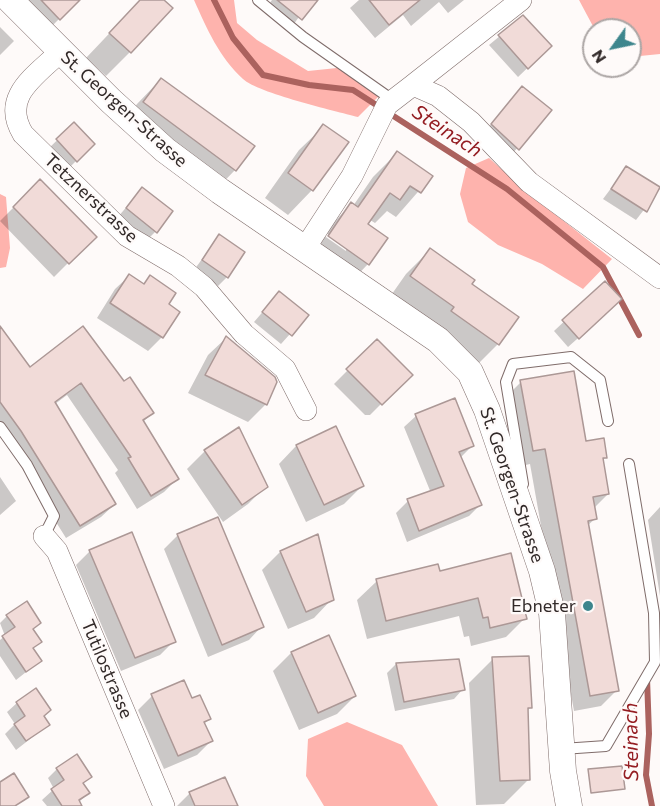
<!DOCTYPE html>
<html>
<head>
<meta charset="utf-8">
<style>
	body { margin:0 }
	#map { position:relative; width:660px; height:806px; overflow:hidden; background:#fefaf9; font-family:Commissioner,sans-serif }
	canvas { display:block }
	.north { position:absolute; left:582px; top:18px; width:60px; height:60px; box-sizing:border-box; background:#fefaf9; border:2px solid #aca6a5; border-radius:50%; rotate:237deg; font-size:16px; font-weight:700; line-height:24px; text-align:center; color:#312928 }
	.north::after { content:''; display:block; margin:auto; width:21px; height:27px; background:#3e868d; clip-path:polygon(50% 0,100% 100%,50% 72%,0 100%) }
</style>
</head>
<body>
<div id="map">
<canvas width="660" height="806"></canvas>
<div class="north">N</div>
</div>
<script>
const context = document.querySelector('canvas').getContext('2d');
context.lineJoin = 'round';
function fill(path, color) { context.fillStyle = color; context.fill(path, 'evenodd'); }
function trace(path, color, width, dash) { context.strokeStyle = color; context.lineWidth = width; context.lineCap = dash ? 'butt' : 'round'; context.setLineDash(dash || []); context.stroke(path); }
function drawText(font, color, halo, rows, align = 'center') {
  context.font = font + ' Commissioner,sans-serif'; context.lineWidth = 4.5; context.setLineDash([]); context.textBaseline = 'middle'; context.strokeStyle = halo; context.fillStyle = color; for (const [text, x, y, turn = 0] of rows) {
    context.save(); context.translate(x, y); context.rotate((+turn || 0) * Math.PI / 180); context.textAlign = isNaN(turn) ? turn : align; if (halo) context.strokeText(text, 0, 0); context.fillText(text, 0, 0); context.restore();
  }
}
fill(new Path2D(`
	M194,0H234L237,23L257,40L308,71L337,68L380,95L358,117C335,111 258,93 243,79C219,57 207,29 194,0Z
	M579,0H660V54L630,57V30H595Z
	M489,158L527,192L612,259L583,289L542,264L498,245L468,222L460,194L466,168Z
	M0,194L6,197L10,248L6,267L0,268Z
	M347,722L402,745L438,806H324L306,776L308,739Z`), '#feb3ad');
fill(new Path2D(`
	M0,0H78L35,43L0,8Z
	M141,0H162L130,52L106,76L86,58Z
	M272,0H311L291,28L266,8Z
	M359,0H464L448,13L439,2L411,26L403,15L375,38L350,8Z
	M523,17L541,55L518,77L489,45Z
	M0,27L14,41L0,55Z
	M161,79L253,146L235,170L211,195L120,127L137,104Z
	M523,88L550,111L504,163L478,139Z
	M74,124L93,144L67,170L48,149Z
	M324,126L312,190L288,215L265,198L299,150Z
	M397,153L431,177L396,217L387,211L375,223L370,220L366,225L386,239L368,264L344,289L305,261L323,235L346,251V247L325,232L351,204L353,206L373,177Z
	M627,167L660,189L636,220L603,199Z
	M40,181L94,237L54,277L0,221Z
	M142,189L155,232L146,241L117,218Z
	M219,236L227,277L218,286L194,270Z
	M430,250L470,284L498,344L474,368L387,301L406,274Z
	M129,276L143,285L150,277L167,305L178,312L162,337L148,351L97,318L115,289Z
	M605,283L611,309L568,347L554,331Z
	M279,293L307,315L281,344L254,322Z
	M0,331L30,369L123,383L152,413L143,422L177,479L164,492L137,509L115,473L118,470L67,395L55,404L115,504L101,517L66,538L0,433Z
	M226,338L276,382L266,404L248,422L188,393L208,355Z
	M377,341L410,375L370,415H365L334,384Z
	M521,382L585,443L606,457L602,461L608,494L594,508L596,518L587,526L617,690L601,706L574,711L530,464L517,467L505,398Z
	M416,416L473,445L460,458L481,504L469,516L407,542L396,513L408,501L431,493L404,427Z
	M335,428L362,486L344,504L306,522L279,464L296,446Z
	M239,429L266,486L248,504L223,522L187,469L205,451Z
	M0,477L16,501L0,515Z
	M660,507V596L648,520Z
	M178,535L262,626L249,640L208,657L164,549Z
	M317,536L332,599L314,618L288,629L262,570L280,552Z
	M90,551L174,641L160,655L121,671L76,565Z
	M439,572L525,618L506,637L471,646L469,636L464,637L459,616L367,639L357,600L377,581Z
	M7,616L40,623L32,630L40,642L32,649L40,661L16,680L0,656V640L5,636L0,623Z
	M291,653L355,696L337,714L299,730L273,671Z
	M493,659L531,707L527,711L528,780L504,804L476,805L469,683Z
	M396,664L463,689L454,699L395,711L387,673Z
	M184,682L192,700L209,719L204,724L211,741L197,755L164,769L138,710L152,696Z
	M17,703L43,717L48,725L16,750L5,734L15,724L7,712Z
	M57,769L90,776L82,784L88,793L78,803L81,806H47L42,800L54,789L48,778Z
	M190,793L236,806H177Z`), '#0003');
trace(new Path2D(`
	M214,0L233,38L263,75L309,85L353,90L507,189L603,267L639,335
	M647,678L649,734L646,775L652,806`), '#ab625e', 6);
const building = new Path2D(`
	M41,0H80L60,20Z
	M140,0H164L173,8L131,53L109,33Z
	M277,0H318L302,20Z
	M369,0H420L389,25Z
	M523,15L552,46L528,69L498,35Z
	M161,78L255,146L236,171L143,102Z
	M522,86L552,110L519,150L491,124Z
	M74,122L95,144L77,162L56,139Z
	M323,124L349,142L313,191L288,173Z
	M397,151L433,176L421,193L410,186L400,200L390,193L368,224L388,238L369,265L328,236L351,202L358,207Z
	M626,166L660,187L647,212L611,189Z
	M40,179L97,237L69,264L13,207Z
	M142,187L173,211L157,233L126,208Z
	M219,234L245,252L228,278L202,260Z
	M430,248L475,280L472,284L519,317L499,345L451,311L454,307L410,276Z
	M129,274L144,284L150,275L176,293L169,304L180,312L163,338L110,303Z
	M605,281L622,299L579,339L562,320Z
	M279,291L309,315L292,336L262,312Z
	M0,326L30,367L83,326L124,381L130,377L154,413L143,420L179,479L151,496L128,458L131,457L81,383L55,402L116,504L80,526L21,431L0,402Z
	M226,336L275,377L277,382L267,405L205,375Z
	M377,339L413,375L382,405L346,369Z
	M574,371L586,441L604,438L607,458H603L609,494L593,497L597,519L588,521L619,691L590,696L545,449L533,451L520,380Z
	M455,398L474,446L459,452L482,505L419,531L407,499L444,486L415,414Z
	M336,426L364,486L324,505L296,445Z
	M239,427L268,487L242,505L204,450Z
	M218,517L264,627L222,645L177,534Z
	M132,532L176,642L135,658L89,550Z
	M318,534L334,600L306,612L280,551Z
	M511,553L527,619L490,628L488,617L483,618L478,598L386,621L376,579L438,564L440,571Z
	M27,601L41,623L33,629L42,642L33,648L42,661L26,672L2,636L15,627L6,615Z
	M329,635L356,696L318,713L291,652Z
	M529,656L532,708H528L530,780L500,781L492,657Z
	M459,659L465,690L404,702L396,663Z
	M184,680L192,698L200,695L211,719L204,722L213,741L178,756L151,694Z
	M36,688L51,710L44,716L50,725L26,741L14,724L25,716L16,702Z
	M77,754L92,777L83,783L90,793L79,800L82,806H62L51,789L64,780L56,768Z
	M622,766L625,789L591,793L588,769Z
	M14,773L29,797L15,806H0V782Z
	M225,777L238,806H195L189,792Z`);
fill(building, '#f1dbd8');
trace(building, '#ac9896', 1.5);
const service = new Path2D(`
	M258,0L303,37L394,101
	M0,427L27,465L54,516L44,536
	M523,484L506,382L513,364L571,357L600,380L608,421
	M562,749L606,746L655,662L654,613L629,464`);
const minor = new Path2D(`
	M61,51C36,76 0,96 23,134L127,236L178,266L204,287L244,334L285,369L306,410
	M413,85L521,0
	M305,248L352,176L387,105L413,85L438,96L471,122L529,182L660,278
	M44,536L57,551L164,806`);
const tertiary = new Path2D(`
	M10,0L111,101L165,150L220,191L438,340L470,372L487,410L542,571L552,613L563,771L569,806`);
trace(service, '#7f6c6a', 12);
trace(minor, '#7f6c6a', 22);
trace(tertiary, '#7f6c6a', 27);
trace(service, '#fff', 10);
trace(minor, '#fff', 21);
trace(tertiary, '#fff', 26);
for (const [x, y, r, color] of [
	[588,606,6,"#3e868d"]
]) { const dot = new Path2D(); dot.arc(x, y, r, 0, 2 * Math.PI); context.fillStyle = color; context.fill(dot); trace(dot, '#fefaf9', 2); }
drawText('18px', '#312928', '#fefaf9', [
	["St. Georgen-Strasse",124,109,42],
	["Tetznerstrasse",91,198,43],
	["St. Georgen-Strasse",512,485,71],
	["Tutilostrasse",107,669,67]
]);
drawText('18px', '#312928', '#fefaf9', [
	["Ebneter",576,606]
], 'right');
drawText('italic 20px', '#941d22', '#fefaf9', [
	["Steinach",447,131,33],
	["Steinach",631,742,-91]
]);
</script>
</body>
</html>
